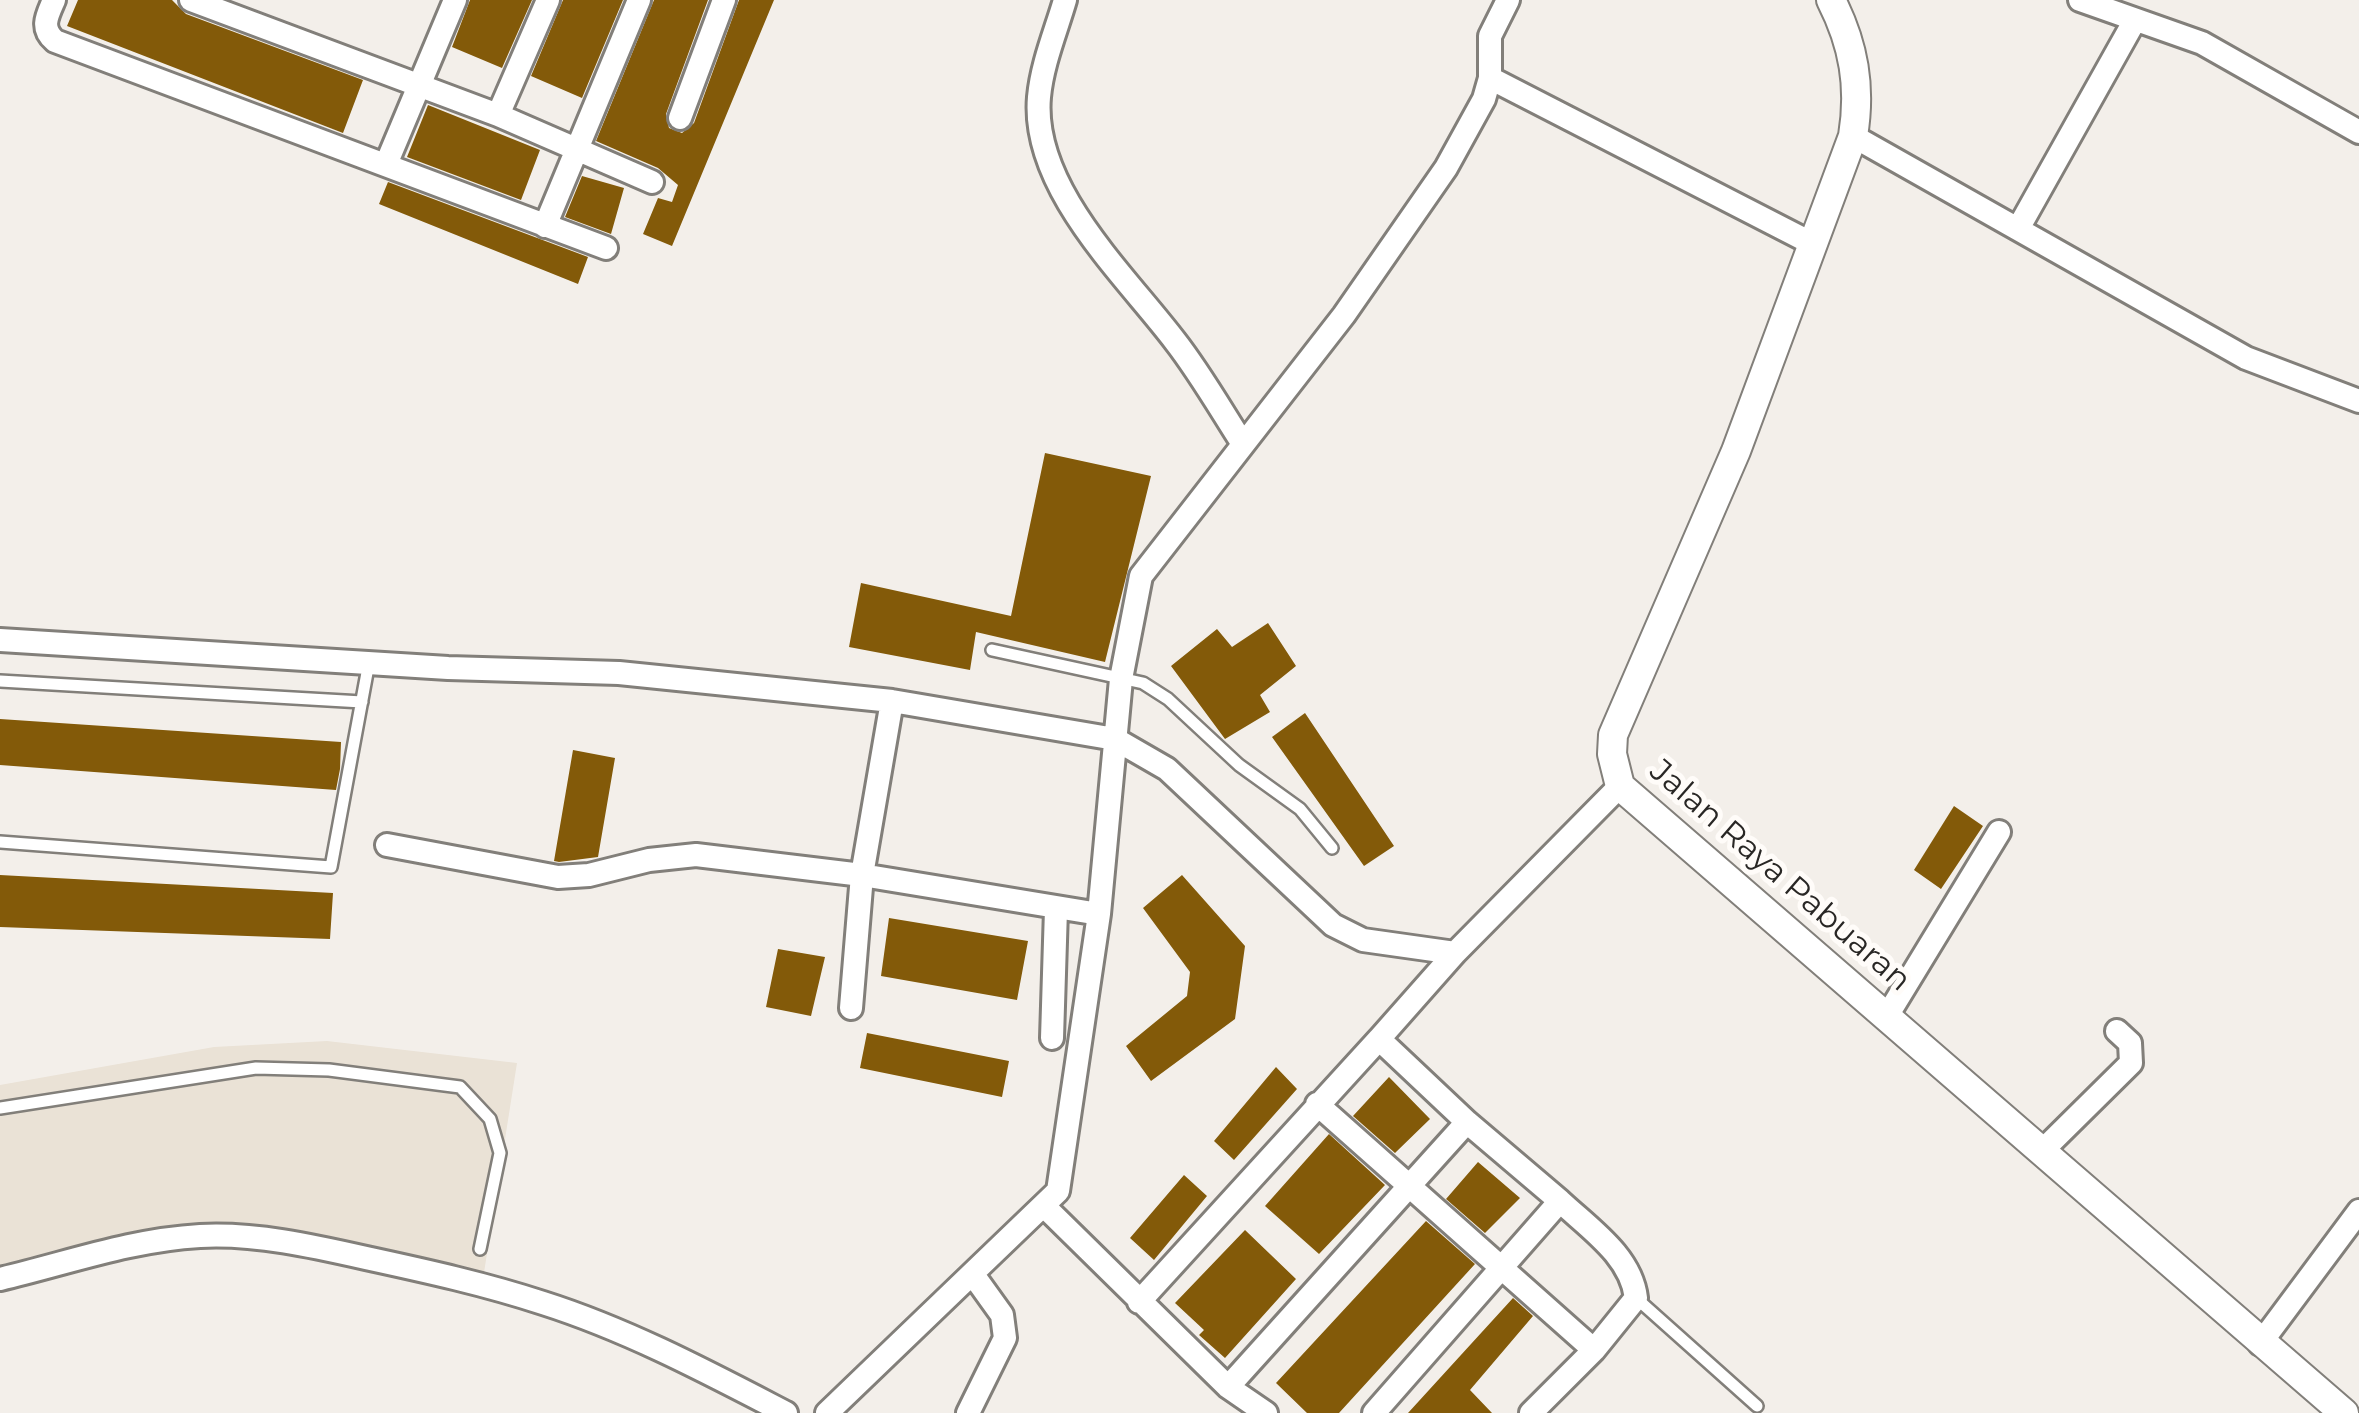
<!DOCTYPE html>
<html>
<head>
<meta charset="utf-8">
<style>
	body { margin:0 }
	canvas { display:block; background:#f3efea }
</style>
</head>
<body>
<canvas width="2359" height="1413"></canvas>
<script>
const context = document.querySelector('canvas').getContext('2d');
context.lineJoin = 'round';
function fill(path, color) { context.fillStyle = color; context.fill(path, 'evenodd'); }
function trace(path, color, width, dash) { context.strokeStyle = color; context.lineWidth = width; context.lineCap = dash ? 'butt' : 'round'; context.setLineDash(dash || []); context.stroke(path); }
function drawText(font, color, halo, rows, align = 'center') {
  context.font = font + ' Montserrat,sans-serif'; context.lineWidth = 10; context.setLineDash([]); context.textBaseline = 'middle'; context.strokeStyle = halo; context.fillStyle = color; for (const [text, x, y, turn = 0] of rows) {
    context.save(); context.translate(x, y); context.rotate((+turn || 0) * Math.PI / 180); context.textAlign = isNaN(turn) ? turn : align; if (halo) context.strokeText(text, 0, 0); context.fillText(text, 0, 0); context.restore();
  }
}
fill(new Path2D(`
	M327,1041L517,1063L483,1279L220,1231L0,1278V1085L214,1047Z`), '#eae2d6');
fill(new Path2D(`
	M78,0H172L186,14L363,80L343,133L67,26Z
	M470,0H532L502,68L452,47Z
	M563,0H623L582,98L531,76Z
	M654,0H708L666,114L669,128L682,133L694,123L739,0H774L672,246L643,234L658,198L672,202L678,185L658,168L596,141Z
	M428,105L540,150L521,200L407,157Z
	M582,176L624,188L611,234L565,217Z
	M388,182L588,257L578,284L379,204Z
	M1045,453L1151,476L1105,662L976,632L970,670L849,647L861,583L1011,616Z
	M1268,623L1296,666L1260,695L1270,712L1225,739L1171,666L1217,629L1232,647Z
	M1305,713L1394,846L1364,866L1272,737Z
	M0,719L341,742L340,769L336,790L0,765Z
	M573,750L615,758L598,857L559,862L554,861Z
	M1954,806L1983,826L1941,889L1914,870Z
	M0,875L333,893L330,939L0,927Z
	M1182,875L1245,946L1235,1019L1151,1081L1126,1046L1187,996L1190,972L1143,908Z
	M889,918L1028,941L1017,1000L881,976Z
	M778,949L825,957L811,1016L766,1007Z
	M867,1033L1009,1061L1002,1097L860,1068Z
	M1276,1067L1297,1089L1234,1160L1214,1141Z
	M1389,1077L1430,1119L1395,1153L1353,1116Z
	M1329,1134L1385,1185L1319,1254L1265,1206Z
	M1478,1162L1520,1198L1485,1233L1446,1199Z
	M1184,1175L1207,1196L1154,1260L1130,1238Z
	M1426,1221L1475,1264L1339,1413H1307L1276,1383Z
	M1245,1230L1296,1279L1225,1358L1199,1335L1204,1330L1175,1303Z
	M1513,1298L1533,1316L1470,1390L1492,1413H1408Z`), '#835a09');
const service = new Path2D(`
	M992,650L1143,683L1168,699L1239,765L1300,809L1332,848
	M0,681L362,702
	M0,842L331,867L369,662
	M0,1108L256,1068L329,1070L460,1087L490,1119L500,1153L480,1249
	M1636,1298L1757,1406`);
const minor = new Path2D(`
	M54,0C47,16 40,28 55,41L606,248
	M191,0L498,115L652,182
	M1065,0C1056,31 1042,64 1039,97C1031,188 1125,275 1175,341C1200,373 1221,410 1243,444
	M2080,0L2202,43L2359,132
	M1490,78L1813,244
	M498,115L548,0
	M680,118L724,0
	M1853,136L2246,358L2359,401
	M387,162L455,0
	M545,226L639,0
	M2019,227L2135,20
	M0,640L448,668L619,673L892,701L1115,739L1167,769L1333,925L1363,940L1455,953L1379,1039L1467,1122L1228,1387
	M387,845L558,877L589,875L649,860L696,855L862,875L892,701
	M1455,953L1620,786
	M851,1008L862,875L1099,914
	M1887,1016L1999,832
	M1052,1038L1056,909
	M1317,1104L1594,1350
	M2042,1151L2131,1063L2130,1043L2117,1031
	M1045,1207L1228,1387L1266,1413
	M0,1279C68,1263 130,1240 200,1236C255,1233 313,1246 366,1258C426,1271 485,1284 543,1303C628,1330 707,1372 786,1413
	M1139,1302L1379,1039
	M2260,1344L2359,1211
	M827,1413L1058,1191L1099,914L1121,679L1141,576L1344,315L1446,168L1484,99L1490,78V36L1508,0
	M968,1413L1005,1338L1002,1315L974,1276
	M1374,1413L1560,1201L1467,1122
	M1531,1413L1594,1350L1636,1298C1631,1256 1590,1229 1560,1201`);
const tertiary = new Path2D(`
	M1831,0C1854,45 1861,87 1853,136L1736,451L1613,735L1612,754L1620,786L2344,1413`);
trace(service, '#827f7a', 16);
trace(minor, '#827f7a', 28);
trace(tertiary, '#827f7a', 32);
trace(service, '#fff', 11);
trace(minor, '#fff', 22);
trace(tertiary, '#fff', 28);
drawText('32px', '#292725', '#fffcf9', [
	["Jalan Raya Pabuaran",1780,876,41]
]);
</script>
</body>
</html>
